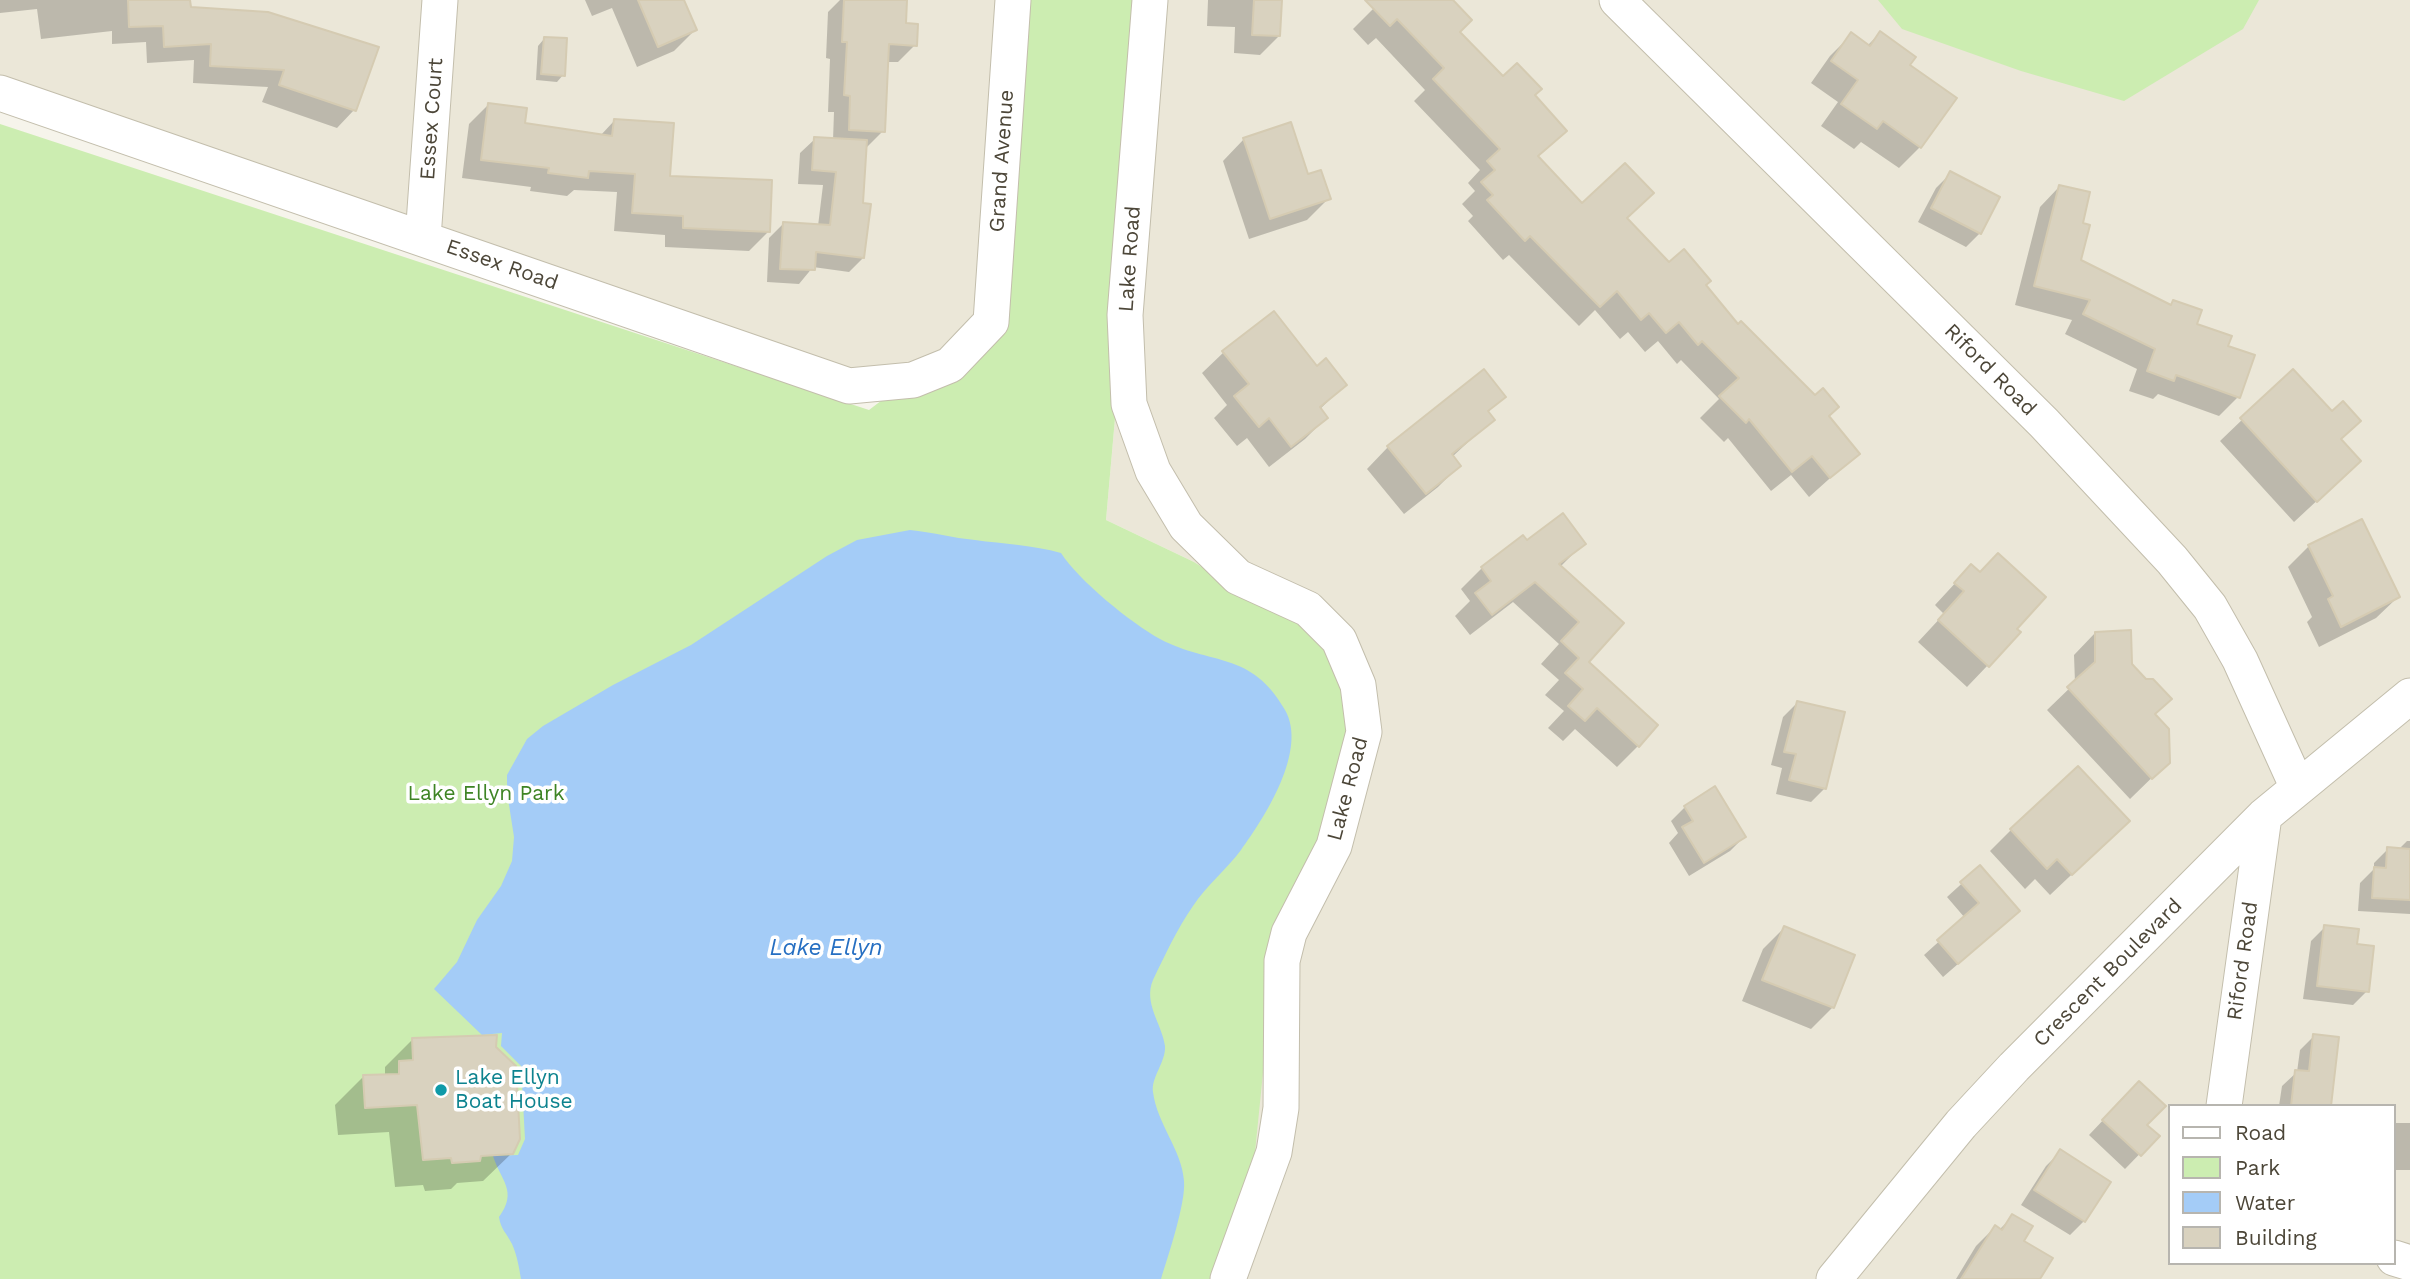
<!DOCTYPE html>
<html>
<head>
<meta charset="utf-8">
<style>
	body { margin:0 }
	#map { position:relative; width:2410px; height:1279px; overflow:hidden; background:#f6f4eb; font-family:"Work Sans",sans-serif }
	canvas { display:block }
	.legend { position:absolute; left:2168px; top:1104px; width:228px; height:161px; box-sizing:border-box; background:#fff; border:2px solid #b7b5af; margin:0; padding:9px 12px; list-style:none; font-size:21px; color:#4c4638 }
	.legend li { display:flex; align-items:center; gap:14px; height:35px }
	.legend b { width:35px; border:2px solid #b7b5af }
</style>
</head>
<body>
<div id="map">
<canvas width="2410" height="1279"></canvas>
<ul class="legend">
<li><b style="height:9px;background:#fff"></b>Road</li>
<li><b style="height:19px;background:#ccedb1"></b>Park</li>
<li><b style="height:19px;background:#a4ccf7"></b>Water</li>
<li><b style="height:19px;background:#d9d2bf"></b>Building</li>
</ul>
</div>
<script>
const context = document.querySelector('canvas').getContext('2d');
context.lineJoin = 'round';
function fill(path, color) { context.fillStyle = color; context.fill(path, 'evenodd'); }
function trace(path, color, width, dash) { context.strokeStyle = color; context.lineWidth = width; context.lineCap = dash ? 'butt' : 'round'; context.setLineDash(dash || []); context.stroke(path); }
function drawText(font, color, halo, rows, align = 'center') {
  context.font = font + ' "Work Sans",sans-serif'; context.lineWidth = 7; context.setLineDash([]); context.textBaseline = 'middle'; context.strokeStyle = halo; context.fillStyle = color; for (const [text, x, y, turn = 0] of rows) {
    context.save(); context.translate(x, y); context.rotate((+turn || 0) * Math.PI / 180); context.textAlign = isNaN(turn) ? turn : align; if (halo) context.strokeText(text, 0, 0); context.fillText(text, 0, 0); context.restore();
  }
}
fill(new Path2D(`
	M0,0H1002L980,312L936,359L868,373L848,370L0,81Z
	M1152,0H2410V1279H1216L1269,1013L1340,774L1249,597L1194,562L1106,520ZM2170,1106H2394V1263H2170Z`), '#ebe7d8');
fill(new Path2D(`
	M1002,0H1152L1106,520L1194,562L1249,597L1294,619L1323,645L1340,678L1349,714L1340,774L1281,945L1269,1013L1252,1182L1216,1279H0V124L869,410L936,359L980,311Z
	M1878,0H2259L2243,29L2124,101L2021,71L1902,29Z`), '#ccedb1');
fill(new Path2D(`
	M910,530C932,532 953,538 975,540C1004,544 1033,545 1061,553C1078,580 1131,623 1160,639C1211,666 1251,650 1285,710C1308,750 1265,817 1241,850C1227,869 1207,885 1193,906C1177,929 1165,955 1153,980C1143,1003 1162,1024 1165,1046C1166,1062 1151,1077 1153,1092C1157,1124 1182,1150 1184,1181C1186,1203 1168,1256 1161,1279H521C519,1267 517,1255 512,1244C506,1232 501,1230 499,1217C518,1191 501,1181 493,1156L518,1155L525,1139L521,1066L501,1046L502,1033L482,1035L434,989L457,962L477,920L501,886L512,861L514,837L507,792V775L527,739L543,726L613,685L691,645L827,556L857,540Z`), '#a4ccf7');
fill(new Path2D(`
	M0,0H189V9L354,110L337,128L262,102L268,87L193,83L194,60L147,63L146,42L112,44V31L41,39L37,9L0,13Z
	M585,0H683L695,30L674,51L637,67L612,8L592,16Z
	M840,0H905L904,24L915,45L898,62H887L883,131L865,149L861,204L863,258L849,272L813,267L799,284L767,282L769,238L783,224L818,226L823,185L798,184L800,153L815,139L833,140L834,112H828L830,59L826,58L828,12Z
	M1208,0H1280L1279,36L1260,55L1234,53L1235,27L1207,26Z
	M1382,0H1451L1458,32L1502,79L1533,95L1565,131L1537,157L1581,206L1625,219L1669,264L1704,285L1738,326L1827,417L1857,454L1809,497L1791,475L1771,491L1728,438L1724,442L1700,418L1719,399L1681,360L1677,364L1658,341L1645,352L1628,332L1620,339L1595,310L1579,326L1509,255L1503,260L1468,221L1473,216L1462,204L1475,191L1468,183L1480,170L1414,101L1425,90L1376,38L1368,45L1353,29Z
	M1880,33L1908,66L1954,98L1920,147L1899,168L1861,142L1854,149L1821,126L1838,102L1811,83L1830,56L1851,35L1867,46Z
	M544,39L563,75L557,82L536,80L538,46Z
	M488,105L523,125L600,136L614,121L668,177L768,232L749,251L665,247V235L614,231L617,192L574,190L567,196L530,191L531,187L462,178L469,124Z
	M1244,139L1307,177L1329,198L1307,220L1249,239L1223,161Z
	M1950,174L1980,233L1966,247L1918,222L1936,188Z
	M2059,187L2080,225L2079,261L2169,306L2173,302L2195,325L2226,347L2238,397L2219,416L2158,394L2153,399L2129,391L2137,369L2065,334L2072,320L2015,305L2040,207Z
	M1224,352L1316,368L1345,385L1320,409L1326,418L1305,439L1269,467L1247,438L1237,446L1214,418L1227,405L1202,373Z
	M2293,371L2337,482L2294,522L2220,441Z
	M1503,397L1487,413L1492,420L1452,457L1459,466L1438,487L1404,514L1367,469L1388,447Z
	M1527,543H1584L1560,567L1622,623L1586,662L1638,746L1617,767L1575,729L1563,741L1548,728L1564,711L1545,695L1559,680L1541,664L1559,644L1513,602L1470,635L1455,616L1470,601L1461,589L1482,568Z
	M2309,546L2398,597L2376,618L2319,647L2307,622L2312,617L2288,567Z
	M1971,566L2015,629L1988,665L1967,687L1918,642L1944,614L1935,605Z
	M2095,633L2130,664L2154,715L2168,762L2130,799L2047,710L2075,683L2074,655Z
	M1797,703L1825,788L1811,802L1776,794L1782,768L1771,765L1783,717Z
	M1685,807L1744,837L1730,851L1689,876L1669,843L1678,833L1671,821Z
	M2011,830L2106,842L2050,895L2035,879L2025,889L1990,851Z
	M2407,841H2410V914L2358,911L2360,883L2374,869V863L2388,849L2398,850Z
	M1980,867L2004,924L1943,977L1924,955L1965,918L1947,897Z
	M2325,927L2355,946L2367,991L2353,1005L2303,999L2311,941Z
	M1784,928L1833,1007L1811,1029L1742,1001L1763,949Z
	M2314,1036L2329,1106H2279L2282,1086L2297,1072L2300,1050Z
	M413,1039L494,1047L512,1153L483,1181L457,1183L451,1189L425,1191L423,1185L395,1187L389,1132L338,1135L335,1105L363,1077L385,1076V1067Z
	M2125,1097L2145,1125L2157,1136L2125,1169L2089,1135Z
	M2394,1119L2396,1123H2410V1170H2394Z
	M2060,1152L2084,1221L2070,1235L2021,1205L2046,1166Z
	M2013,1216L2038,1279H1956L1976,1246L1995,1227L1999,1230Z`), '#0003');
const building = new Path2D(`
	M128,0H190L191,7L268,12L379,47L356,111L279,85L284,70L210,66L211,44L164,47L163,26L129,27Z
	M638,0H684L697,30L658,47Z
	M844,0H907L906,23L918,24L917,46L889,44L885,132L849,130L850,96L844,95L847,42H842Z
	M1254,0H1282L1280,36L1252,35Z
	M1365,0H1453L1472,20L1460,32L1503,76L1517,63L1542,89L1535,95L1567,131L1538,156L1582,203L1625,163L1654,193L1627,218L1669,262L1684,249L1711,281L1706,285L1738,324L1741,321L1815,395L1823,388L1839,407L1829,416L1860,454L1830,478L1812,456L1792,472L1749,419L1746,423L1719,396L1739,378L1702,341L1698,345L1679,322L1666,333L1649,313L1641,320L1617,291L1600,307L1530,236L1525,241L1487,200L1493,195L1481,182L1495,170L1487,161L1500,149L1433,79L1444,68L1397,19L1390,26Z
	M1880,31L1916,57L1910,65L1957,98L1921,148L1883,121L1877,129L1841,104L1858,80L1831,61L1851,32L1870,46Z
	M544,37L567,38L565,76L541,74Z
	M488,103L527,108L525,123L612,136L614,119L674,123L670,176L772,180L770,232L683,228V216L632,213L635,174L589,171L588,178L548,173L549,168L481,160Z
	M1291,122L1308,174L1321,170L1331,199L1270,219L1243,138Z
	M814,137L867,140L863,203L871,204L864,258L816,252L815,270L780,269L783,222L830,225L836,172L812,170Z
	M1950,171L2000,197L1981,234L1931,208Z
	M2059,185L2090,192L2083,223L2090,225L2081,260L2171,305L2173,300L2202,310L2197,324L2232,336L2228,346L2255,355L2240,398L2176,375L2174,381L2147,371L2155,349L2083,314L2090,300L2034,286Z
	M1274,311L1317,366L1326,358L1347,385L1320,407L1328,418L1291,447L1269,418L1259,427L1234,396L1249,384L1222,351Z
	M1484,369L1506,397L1488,411L1495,420L1452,454L1461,466L1426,494L1387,446Z
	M2293,369L2332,411L2343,401L2361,421L2341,439L2361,461L2317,502L2240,418Z
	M1563,513L1586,544L1559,564L1624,623L1589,662L1658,725L1639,747L1597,708L1585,721L1568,706L1583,689L1565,673L1579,658L1561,641L1579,622L1535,582L1492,615L1475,593L1491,581L1481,567L1523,535L1527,540Z
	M2362,519L2400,597L2341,627L2328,599L2333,596L2308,545Z
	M1998,553L2046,597L2017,629L2021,632L1989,667L1938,620L1964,591L1954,583L1971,564L1980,572Z
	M2131,630L2132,664L2146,679H2153L2172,699L2155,714L2169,729L2170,763L2152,779L2067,687L2095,662V632Z
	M1797,701L1845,712L1826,789L1789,780L1796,754L1784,752Z
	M2078,766L2130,821L2072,875L2057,859L2047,869L2010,829Z
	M1715,786L1746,837L1704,863L1682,827L1693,821L1684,806Z
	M2387,847L2410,849V900L2372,898L2374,867L2386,868Z
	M1980,865L2020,911L1958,964L1937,940L1979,903L1960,882Z
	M2324,925L2359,929L2357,944L2374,946L2369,992L2317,986Z
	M1784,926L1855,955L1834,1008L1762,980Z
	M2313,1034L2339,1037L2331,1106H2291L2295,1070L2309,1071Z
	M497,1035L496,1047L516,1066L520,1139L513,1154L481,1156L480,1161L452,1163L451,1158L423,1160L417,1105L365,1108L363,1075L399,1074V1061L413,1060L412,1038Z
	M2139,1081L2166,1106L2147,1125L2160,1136L2141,1156L2102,1120Z
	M2060,1149L2111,1182L2085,1222L2034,1190Z
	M2012,1214L2033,1226L2024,1241L2053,1258L2040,1279H1961L1995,1225L2002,1230Z`);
fill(building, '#d9d2bf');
trace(building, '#d5cbb2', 2);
const minor = new Path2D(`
	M1150,0L1125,315L1129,404L1153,471L1186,526L1238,577L1308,609L1339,640L1358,685L1364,732L1334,846L1289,933L1282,961L1281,1108L1274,1152L1228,1279
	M1617,0L2044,423L2172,560L2210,607L2240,660L2298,788
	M0,93L849,386L913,380L950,365L991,322L1013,0
	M423,238L440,0
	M2224,1106L2264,816
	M2394,1258L2410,1263
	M1834,1279L1961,1124L2014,1067L2264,816L2410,696`);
trace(minor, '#c3beac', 37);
trace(minor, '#fff', 35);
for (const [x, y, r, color] of [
	[441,1090,7,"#0f9aa8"]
]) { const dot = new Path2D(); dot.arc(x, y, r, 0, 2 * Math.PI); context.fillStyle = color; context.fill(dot); trace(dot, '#fff', 2.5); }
drawText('21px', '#4c4638', '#fff', [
	["Essex Court",432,119,-86],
	["Grand Avenue",1002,161,-86],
	["Lake Road",1130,259,-86],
	["Essex Road",502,265,19],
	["Riford Road",1990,370,45],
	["Lake Road",1348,789,-75],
	["Riford Road",2243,961,-82],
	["Crescent Boulevard",2108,973,-45]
]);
drawText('21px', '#3e8424', '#fff', [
	["Lake Ellyn Park",486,794]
]);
drawText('21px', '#0d838f', '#fff', [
	["Lake Ellyn",455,1078],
	["Boat House",455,1102]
], 'left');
drawText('italic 23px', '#266fc2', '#fff', [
	["Lake Ellyn",826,948]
]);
</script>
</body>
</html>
